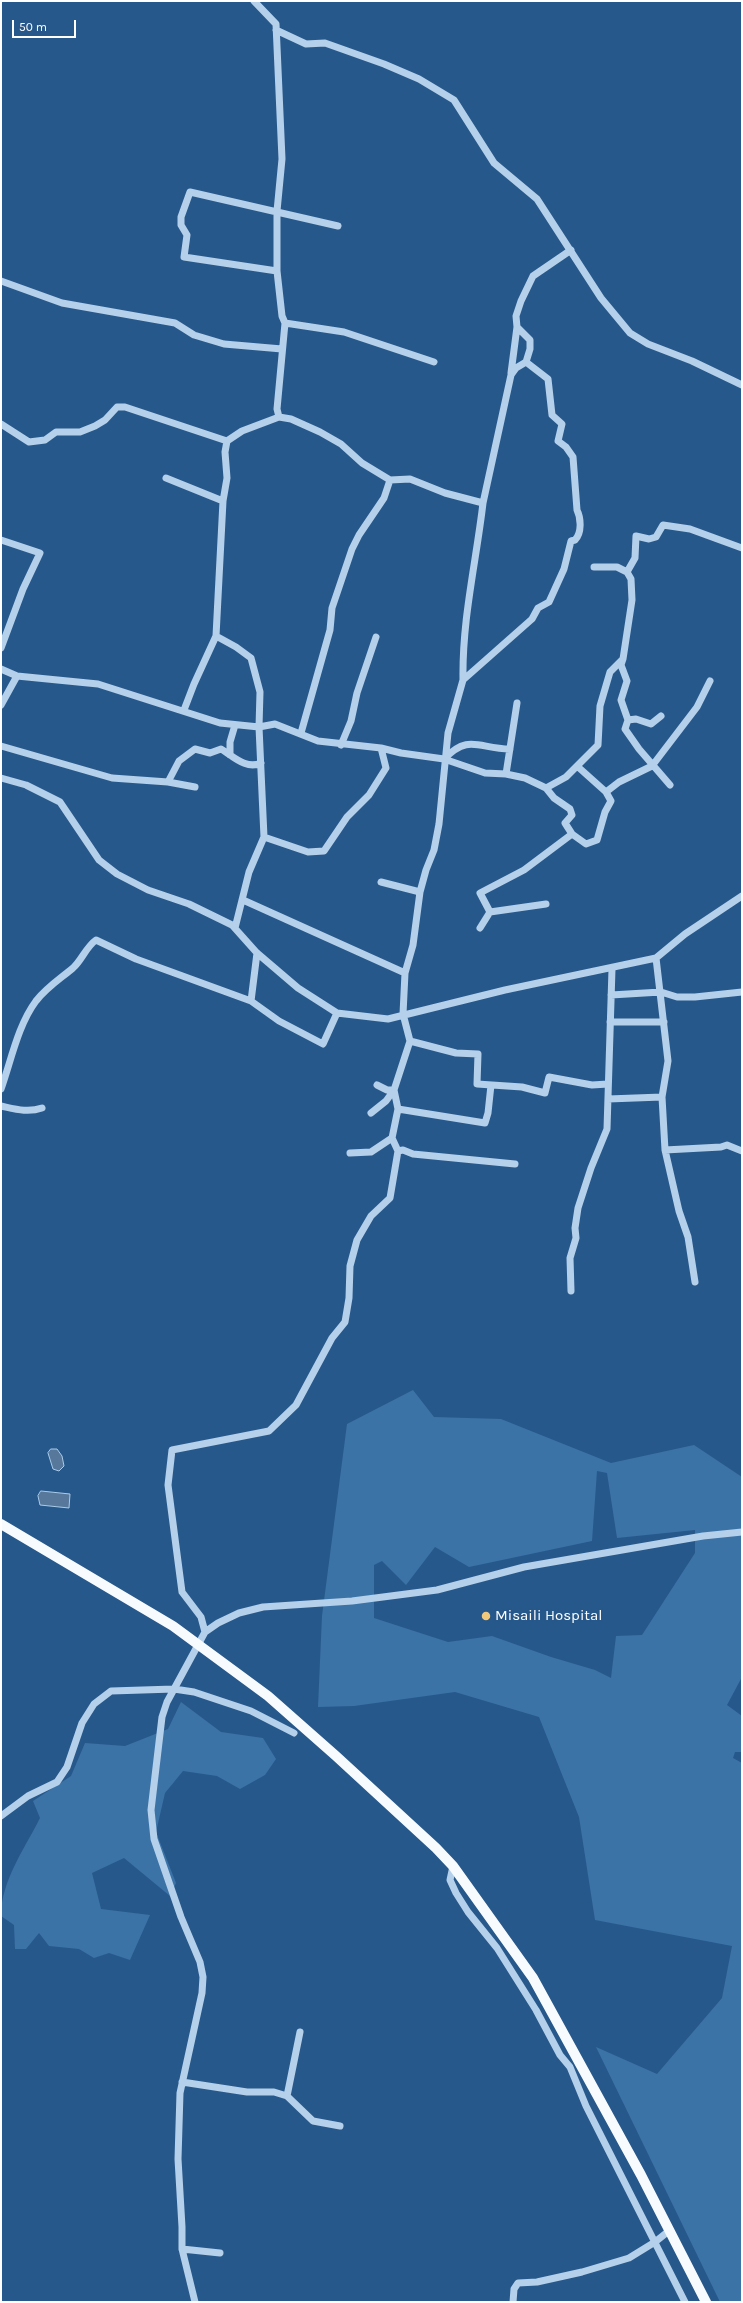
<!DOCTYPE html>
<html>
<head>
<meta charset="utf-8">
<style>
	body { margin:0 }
	#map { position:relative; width:743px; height:2303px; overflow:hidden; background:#27588b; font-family:Karla,sans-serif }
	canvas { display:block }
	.frame { position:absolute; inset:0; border:2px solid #fff; pointer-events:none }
	.scale { position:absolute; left:12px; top:20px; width:64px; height:18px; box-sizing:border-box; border:2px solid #fff; border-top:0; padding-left:5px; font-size:12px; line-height:14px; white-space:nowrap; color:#fff; -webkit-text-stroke:3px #27588b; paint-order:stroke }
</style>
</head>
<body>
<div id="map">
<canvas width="743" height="2303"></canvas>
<div class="frame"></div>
<div class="scale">50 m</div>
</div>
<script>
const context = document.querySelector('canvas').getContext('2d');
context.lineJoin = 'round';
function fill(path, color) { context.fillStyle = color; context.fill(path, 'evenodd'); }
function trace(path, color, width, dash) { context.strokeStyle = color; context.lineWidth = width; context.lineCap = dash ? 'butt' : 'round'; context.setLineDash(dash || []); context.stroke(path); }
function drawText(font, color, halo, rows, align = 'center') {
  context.font = font + ' Karla,sans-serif'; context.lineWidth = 3.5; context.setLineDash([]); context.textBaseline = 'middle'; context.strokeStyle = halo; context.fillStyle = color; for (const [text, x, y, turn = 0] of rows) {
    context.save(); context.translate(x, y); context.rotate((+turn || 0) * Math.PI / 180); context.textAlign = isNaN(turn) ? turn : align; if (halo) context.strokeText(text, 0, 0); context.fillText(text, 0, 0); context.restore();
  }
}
fill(new Path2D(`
	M413,1390L434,1417L501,1419L611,1463L694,1445L742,1477V1677L727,1705L742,1716V1752H735L733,1758L742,1763V2302H720L596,2047L657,2074L722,1998L732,1946L595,1920L579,1817L539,1717L455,1692L354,1706L318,1707L322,1616L347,1424ZM597,1471L607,1473L617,1538L695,1530V1553L642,1635L616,1636L611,1678L595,1670L551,1657L492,1636L448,1642L374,1618V1565L382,1561L406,1585L435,1547L469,1567L592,1541Z
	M181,1702L221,1732L263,1738L276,1759L265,1775L240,1789L217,1776L183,1771L165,1793L156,1832L176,1883L170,1896L124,1858L92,1873L101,1909L150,1915L130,1960L109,1953L94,1958L79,1949L49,1946L39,1933L26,1949H15L14,1925L1,1916C1,1881 25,1848 40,1818L33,1801L71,1776L85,1743L125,1746L168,1729Z`), '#3b73a7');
const water = new Path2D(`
	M51,1449H57L62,1456L64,1466L59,1471L53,1469L48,1453Z
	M41,1491L70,1494L69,1508L40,1505L38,1496Z`);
fill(water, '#58789b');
trace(water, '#a9cbea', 1);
trace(new Path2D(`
	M276,30L306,44L325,43L384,64L419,79L454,100L494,163L537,199L601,298L630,333L648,344L692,361L742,385
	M277,271L184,257L187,235L181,225V217L190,192L338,226
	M1,281L62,303L175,323L194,335L224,344L282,349
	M285,323L344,332L434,362
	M511,373L517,327
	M279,417L291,419L320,432L341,444L362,463L390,480L410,479L445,493L483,503C476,563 462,619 463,680
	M1,424L29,442L45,440L56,432H80L95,426L105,420L117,407H125L227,441
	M166,478L223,501
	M483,503L511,375L516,368L526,362
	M1,540L40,553L23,589L1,648
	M627,572L635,558L636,536L649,539L656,537L663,525L690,529L742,548
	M623,659L621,665L627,681L621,700L628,720L636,719L651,724L661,716
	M1,669L17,676L98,684L220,723L259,727L275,724L318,741L381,748L401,753L444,759L485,773L506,774L525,778L546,788L566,777L598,745L600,706L610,672L623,659L632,600L631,579L627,572L617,567H594
	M1,705L17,676
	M184,710L194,684L216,636
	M628,720L625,729L639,749L670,785
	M301,733L330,630L332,608L352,549L359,535L384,498L390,480
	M341,745L351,721L357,693L376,637
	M1,746L112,778L168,782L195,787
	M230,755V742L235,725
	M444,759C469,733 479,749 510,749
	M577,766L606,792
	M506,774L517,703
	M1,778L26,785L60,802L99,860L117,874L148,890L189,904L232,925L257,953L298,988L337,1013L388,1019L505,990L656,958L685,934L742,896
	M168,782L179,761L195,749L210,753L221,749C233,756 246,770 261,763
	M546,788L554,798L570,809L572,815L565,823L572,834
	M264,837L308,852L324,851L347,817L369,795L386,768L381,748
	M381,882L420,892
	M243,900L405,973
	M490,912L546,904
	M235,928L249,872L264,837L259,727L260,692L251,658L236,647L216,636L223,501L227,478L225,452L227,441L242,431L279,417L277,409L285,323L282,316L277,271V211L282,159L276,24L254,1
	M480,928L490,912L480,893L524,870L572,834L586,844L597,840L605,812L611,801L606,792L619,782L652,766L697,707L710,681
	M257,953L251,1001L279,1021L323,1044L337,1013
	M656,958L668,1061L662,1097L665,1150L679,1211L688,1237L695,1282
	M611,995L661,992L677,997H695L742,992
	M610,1022H664
	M410,1041L456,1053L478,1054L477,1084L522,1087L545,1093L549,1077L592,1085L608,1084
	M377,1085L387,1090H394
	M1,1089C11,1061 18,1025 36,1001C47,987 60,979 73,968C82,960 86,947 96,940L136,959L251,1001
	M608,1099L662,1097
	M1,1106C15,1109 28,1113 42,1108
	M398,1109L485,1123L488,1113L491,1085
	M371,1113L386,1101L394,1090
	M665,1150L721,1147L727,1145L742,1151
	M398,1151L403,1150L413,1154L515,1164
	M350,1153L371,1152L392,1138
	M571,1291L570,1258L576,1238L575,1228L578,1208L591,1168L607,1129L612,969
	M205,1632L201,1617L182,1592L168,1485L172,1450L269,1431L296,1405L332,1338L345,1322L349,1298L350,1266L357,1240L371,1216L390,1198L398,1151L392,1138L398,1109L394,1090L410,1041L403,1014L405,973L413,945L420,892L426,870L434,850L439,824L448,733L463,680L532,619L538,608L549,602L564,569L571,541L575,540C582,533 581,518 577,510L573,457L566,447L558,441L562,424L552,415L548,379L526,362L530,349V340L517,327L516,316L521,301L533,276L571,250
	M1,1816L28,1796L57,1782L67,1767L82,1723L94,1704L111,1691L174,1689L194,1692L251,1711L294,1733
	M453,1866L450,1880L456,1893L468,1912L497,1948L536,2010L560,2055L570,2067L586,2106L685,2302
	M182,2082L247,2092H274L287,2096L313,2121L340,2126
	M287,2096L300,2032
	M182,2249L220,2253
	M195,2302L182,2249V2227L178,2159L180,2093L202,1993L203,1977L200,1962L181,1917L154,1839L151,1810L162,1717L167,1702L205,1632L218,1623L239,1613L263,1607L352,1601L437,1590L524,1567L703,1536L742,1532
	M513,2302L514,2289L518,2283L537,2282L582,2272L629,2258L655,2242L670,2230`), '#b5d0ea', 7);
trace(new Path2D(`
	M1,1524L173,1626L268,1696L336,1756L436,1848L453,1866L533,1978L641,2175L706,2302`), '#f8fbfe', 10);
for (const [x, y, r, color] of [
	[486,1616,5,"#f2c97a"]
]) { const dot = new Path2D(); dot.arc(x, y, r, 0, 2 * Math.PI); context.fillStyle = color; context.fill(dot); trace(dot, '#27588b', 1.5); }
drawText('15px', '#fff', '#27588b', [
	["Misaili Hospital",495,1616]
], 'left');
</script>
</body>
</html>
